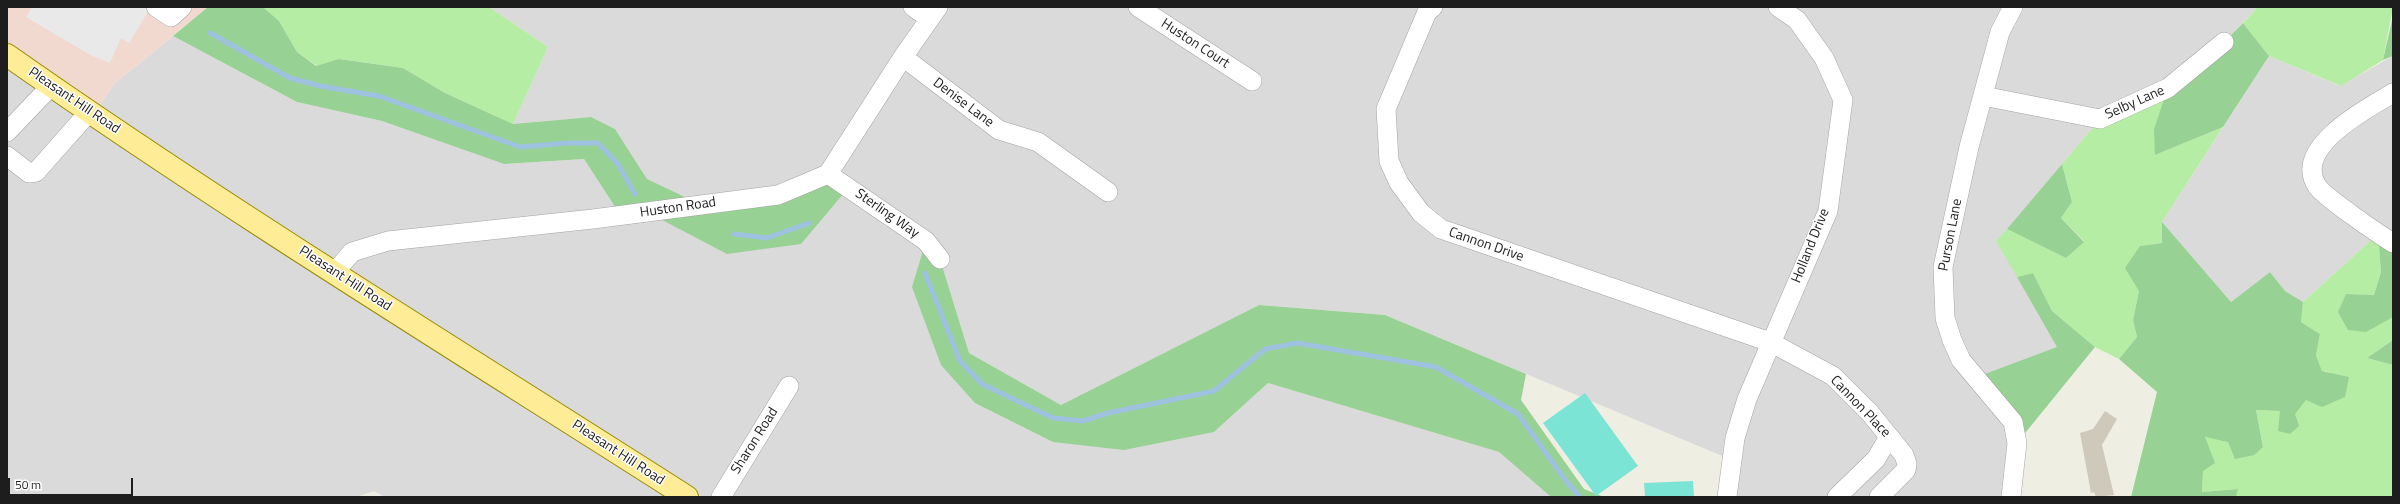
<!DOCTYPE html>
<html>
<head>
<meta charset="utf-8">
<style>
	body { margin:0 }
	#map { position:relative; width:2400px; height:504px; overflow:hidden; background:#efeee2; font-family:"Titillium Web",sans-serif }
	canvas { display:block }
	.frame { position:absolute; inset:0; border:8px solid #1d1d1d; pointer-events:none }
	.scale { position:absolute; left:8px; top:478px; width:125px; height:18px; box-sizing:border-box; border:2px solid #1d1d1d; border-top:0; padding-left:5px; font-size:12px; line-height:14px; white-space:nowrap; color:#1d1d1d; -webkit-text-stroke:3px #fff; paint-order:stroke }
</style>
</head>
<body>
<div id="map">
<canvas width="2400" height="504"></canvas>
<div class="frame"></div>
<div class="scale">50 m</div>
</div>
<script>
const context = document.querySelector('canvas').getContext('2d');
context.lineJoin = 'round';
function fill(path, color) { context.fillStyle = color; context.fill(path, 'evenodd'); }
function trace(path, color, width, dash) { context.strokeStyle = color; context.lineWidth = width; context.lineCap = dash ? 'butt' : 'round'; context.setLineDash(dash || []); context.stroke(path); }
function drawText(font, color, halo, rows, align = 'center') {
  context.font = font + ' "Titillium Web",sans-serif'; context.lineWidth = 3; context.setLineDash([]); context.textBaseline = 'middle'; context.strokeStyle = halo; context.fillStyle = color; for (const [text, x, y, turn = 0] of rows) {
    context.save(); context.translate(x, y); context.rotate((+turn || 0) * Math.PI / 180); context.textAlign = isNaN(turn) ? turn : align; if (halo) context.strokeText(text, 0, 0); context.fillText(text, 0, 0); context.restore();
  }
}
fill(new Path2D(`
	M489,7H2258L2224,42L2168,88L2100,119L1997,241L2058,347L2010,420L2011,497H1727L1732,460L1385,315L1259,305L1061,405L969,353L940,259L975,403L1214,432L1268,383L1499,452L1551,497H385L374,491L356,497H7V55L93,115L114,84L173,36L297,102L382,121L504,164L584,159L621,216L702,205L647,179L615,129L591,117L513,124L548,47Z
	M2269,56L2340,86L2393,56V243L2378,234L2303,302L2285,291L2270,272L2231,302L2162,222Z`), '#dbdada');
fill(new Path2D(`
	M7,7H208L114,84L93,115L7,55Z`), '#f1d9d0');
fill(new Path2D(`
	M263,7H489L548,47L513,124L445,93L403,68L340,59L317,66L297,52L279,21Z
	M2258,7H2393L2383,60L2341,86L2269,56L2243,23Z
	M2168,88L2155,155L2223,127L2162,222V243L2140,246L2139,291L2133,320L2137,337L2119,359L2095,347L2052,311L2033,273L2017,277L1996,241L2007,229L2066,258L2084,241L2061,218L2072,202L2062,164L2100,119Z
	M2378,234L2381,272L2374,295L2346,294L2390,318L2393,317V340L2367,358L2393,365V497H2236L2237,489L2202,492L2204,437L2263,446L2256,410L2281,411L2294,414L2330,372L2322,371L2316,355L2320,334L2301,322L2303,302Z`), '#b6eda4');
fill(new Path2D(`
	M208,7H263L279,21L297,52L316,66L339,59L403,68L445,93L513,124L591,117L615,129L647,179L702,205L828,174L849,187L801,244L727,254L647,212L621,216L584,159L504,164L382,121L297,102L173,36Z
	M2393,16V56L2383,60Z
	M2243,23L2269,56L2223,127L2155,155L2154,129L2168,88L2224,42Z
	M2062,164L2072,202L2061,218L2084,242L2066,258L2007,229Z
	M2162,222L2231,302L2270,272L2285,291L2303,302L2301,322L2320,334L2316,355L2322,371L2349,377L2345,397L2322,407L2306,400L2295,414L2299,426L2290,434L2278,431L2280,411L2256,410L2263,447L2254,455L2235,459L2228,442L2205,437L2215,463L2203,471L2202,492L2238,489L2236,497H2131L2157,392L2119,359L2137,337L2133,320L2139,291L2125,268L2140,246L2162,243Z
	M2378,234L2393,243V317L2366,332L2348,330L2338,312L2346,294L2374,295L2381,272Z
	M926,241L940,259L969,353L1061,405L1259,305L1385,315L1526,374L1521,400L1584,489L1604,497H1551L1499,452L1268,383L1214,432L1124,450L1053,442L975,403L941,365L912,287Z
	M2033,273L2052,311L2095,347L2017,443L1977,377L2057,347L2017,277Z
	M2393,340V365L2367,358Z`), '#97d194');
fill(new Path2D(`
	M1585,393L1638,466L1596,496L1543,423Z
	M1693,481L1694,497H1645L1644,483Z`), '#7be4d5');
fill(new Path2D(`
	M32,7H151L129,43L121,38L110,63L92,56L26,17Z`), '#e9e9e9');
trace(new Path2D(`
	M210,33L290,78L320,86L379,96L520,147L568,143H598L618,164L635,194
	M734,234L767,238L809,223
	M925,273L960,361L982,384L1053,418L1083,421L1108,413L1214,391L1265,349L1297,343L1436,367L1518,414L1566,481L1580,497`), '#9fc1e0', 5);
fill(new Path2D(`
	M2105,411L2117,419L2102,445L2114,495L2096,497L2094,492L2091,493L2080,433L2093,429Z`), '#cfc9bb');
const minor = new Path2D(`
	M156,7L171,17L182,7
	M913,7L929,18
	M1138,7L1252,81
	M1433,7L1427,12L1386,109L1389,161L1399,183L1421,213L1441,229L1770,342L1833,376L1870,413L1904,455L1907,464L1906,470L1879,497
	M903,57L999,130L1038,142L1108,192
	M2393,93C2368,108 2292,147 2317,186C2324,197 2380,235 2393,243
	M1983,96L2100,119L2168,88L2224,42
	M7,132L51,86
	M7,156L29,173L36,172L89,112
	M828,174L926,241L940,259
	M335,272L352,252L388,241L593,219L778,195L828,174L903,57L938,7
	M721,497L789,386
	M1727,497L1735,438L1747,399L1828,211L1843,100L1824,58L1797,20L1778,7
	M1837,497L1876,459L1889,437
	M2011,497L2017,443L2013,422L1961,360L1952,340L1945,318L1943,267L1969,147L2000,32L2013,7`);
const major = new Path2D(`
	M7,55C228,210 460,352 687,497`);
trace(minor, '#a4a4a4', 20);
trace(major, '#968a00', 24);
trace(minor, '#fff', 19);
trace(major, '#ffec97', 22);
drawText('14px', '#1d1d1d', '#fff', [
	["Huston Court",1195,44,33],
	["Pleasant Hill Road",74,101,34],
	["Denise Lane",963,103,37],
	["Selby Lane",2135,103,-24],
	["Huston Road",678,208,-8],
	["Sterling Way",887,214,35],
	["Purson Lane",1951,235,-79],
	["Cannon Drive",1486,245,19],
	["Holland Drive",1811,246,-68],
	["Pleasant Hill Road",345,279,33],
	["Cannon Place",1860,407,46],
	["Sharon Road",755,441,-58],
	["Pleasant Hill Road",618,453,33]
]);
</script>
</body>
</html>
